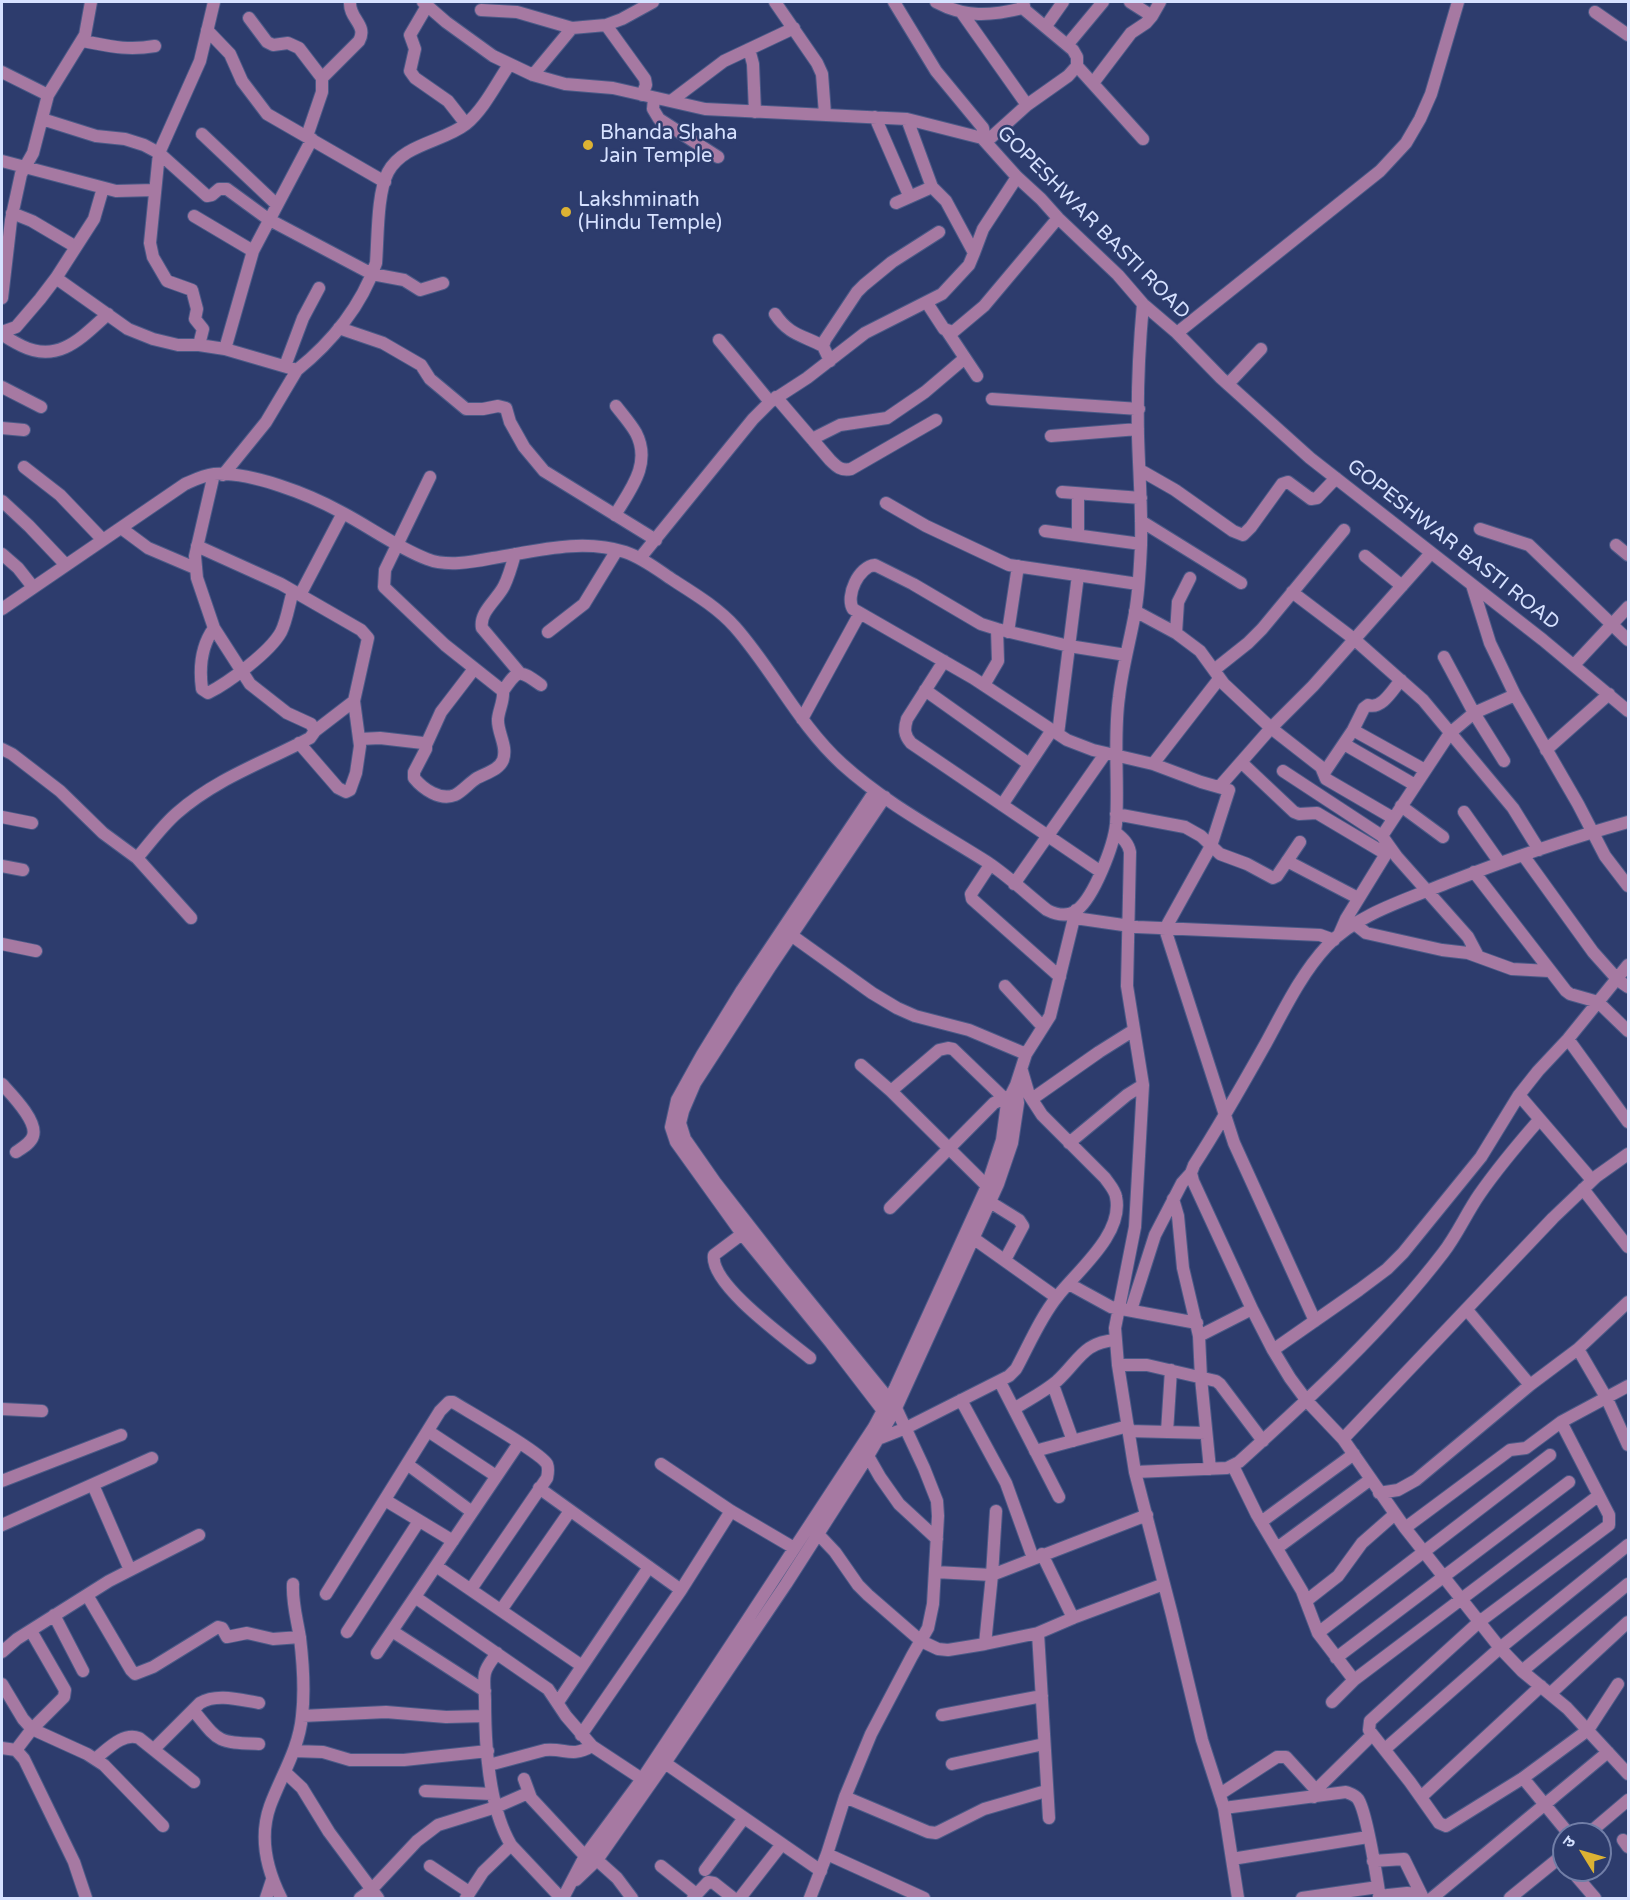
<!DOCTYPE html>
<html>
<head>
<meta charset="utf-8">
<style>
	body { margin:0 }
	#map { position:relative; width:1630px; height:1900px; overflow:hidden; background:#2d3c6d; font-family:"Varela Round","Noto Sans Devanagari",sans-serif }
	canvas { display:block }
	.frame { position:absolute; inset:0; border:3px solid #d6e1ff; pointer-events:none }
	.north { position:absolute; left:1552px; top:1822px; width:60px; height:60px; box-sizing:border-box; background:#2d3c6d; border:2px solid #717ea7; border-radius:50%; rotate:307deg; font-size:16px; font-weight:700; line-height:24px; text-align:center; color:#d6e1ff }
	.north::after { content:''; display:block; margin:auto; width:21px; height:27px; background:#dcb233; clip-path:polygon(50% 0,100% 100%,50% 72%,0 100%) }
</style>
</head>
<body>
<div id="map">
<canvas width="1630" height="1900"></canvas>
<div class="frame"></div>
<div class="north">उ</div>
</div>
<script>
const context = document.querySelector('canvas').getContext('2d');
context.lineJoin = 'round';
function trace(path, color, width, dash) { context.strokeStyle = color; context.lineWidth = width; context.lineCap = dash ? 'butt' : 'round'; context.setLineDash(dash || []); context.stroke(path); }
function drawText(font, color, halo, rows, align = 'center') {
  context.font = font + ' "Varela Round",sans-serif'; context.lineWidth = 5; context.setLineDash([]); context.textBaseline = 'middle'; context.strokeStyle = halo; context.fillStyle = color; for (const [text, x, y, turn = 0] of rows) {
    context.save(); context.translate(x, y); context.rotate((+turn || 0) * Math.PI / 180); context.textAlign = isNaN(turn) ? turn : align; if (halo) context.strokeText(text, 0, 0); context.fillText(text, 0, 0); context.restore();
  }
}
const minor = new Path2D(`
	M423,2L446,22L493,56L533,75L565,84L613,88L705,109L907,119L982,138L1017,177L1041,199L1058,218L1118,275L1143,304L1177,333L1221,378L1310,458L1543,640L1628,711
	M775,2L817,63L822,74L825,114
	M894,2L936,71L983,128L984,135L982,138
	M936,2C966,18 990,16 1023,8
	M1130,2L1152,16
	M427,6L410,35L415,49L410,71L415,78L448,101L466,124
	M481,10L517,12L572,28
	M1595,12L1628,35
	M962,13L1027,105
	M249,18L267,42L273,45L288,43L299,48L322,78V92L307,136
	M606,25L645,79L646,85L642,95
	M1046,26L1063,2
	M207,30L230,54L242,81L267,114L385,182
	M83,41C109,46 127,51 155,46
	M1068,44L1103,2
	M749,49L753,64L755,112
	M1077,66L1143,139
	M2,72L48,95
	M533,75L572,28L606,25L622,19L653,2
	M322,78L359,41C368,25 349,19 350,2
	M1093,83L1131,33L1146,23L1152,16L1160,2
	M654,98L653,109L659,119L718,157
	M671,101L724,61L794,28
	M875,117L908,193
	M42,119L96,136L125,139L144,145L159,153L207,196L212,195L219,189H227L268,219L372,274L404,280L420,290L443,283
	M202,134L276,204
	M986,142L1027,105L1068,76L1077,66V57L1073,50L1025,10L1023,2
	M2,161L116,191L155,190
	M896,203L932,187
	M12,213L32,221L76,247
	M194,216L253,251
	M974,253L983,229L1017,177
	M56,278L128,329L153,339L178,345H199L225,349L297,370C332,342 362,305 376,263C378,237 377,193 388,172C403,144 443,142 466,124C484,109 496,84 509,65
	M2,298L11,220L21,174L33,153L48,95L85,35L91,2
	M927,303L944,329L953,332L984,306L1058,218
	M775,314C789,335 802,335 823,346
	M339,328L383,343L421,365L430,379L466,409H483L498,406L506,408L510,422L524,447L544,471L656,540
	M947,331L977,376
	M2,332L16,327L40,299L56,278L94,219L103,188
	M1177,333L1380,171L1406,143L1420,119L1431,94L1458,2
	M2,334C8,339 14,342 22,346C59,364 82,337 108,314
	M719,340L770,402
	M199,345L203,329L195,319L197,309L192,290L167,281L153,257L150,243L159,153L200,61L214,2
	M225,349L253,251L312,139
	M830,361L823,346L825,340L857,292L864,285L892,262L939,232
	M285,366L303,318L319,288
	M1228,384L1261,349
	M2,387L41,407
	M776,397L830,460C837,467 841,471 851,469L936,420
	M992,399L1139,409
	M2,428L24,430
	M1051,436L1138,429
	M812,439L840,425L887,418L925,392L965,358
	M24,467L60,495L103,540
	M1140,470L1175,490L1233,531L1243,535L1251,527L1282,484L1288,482L1311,499L1317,498L1336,478
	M223,475L266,422L297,370
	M1062,492L1141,498
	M2,501L29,526L65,564
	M886,503L926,526L1009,565L1138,584
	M615,515C630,490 652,464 636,433C631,424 623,415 616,406
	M1141,521L1241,583
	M121,528L148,548L195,568
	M1480,529L1529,545L1628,640
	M1045,531L1141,544
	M1078,535V494
	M1616,545L1628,555
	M197,546L281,584L361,630L368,638L354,701L360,746L356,773L350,790L346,792L338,788L299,743
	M2,554L18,568L33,587
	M515,554C512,565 509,576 504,586C497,600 479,612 482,628L519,672
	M1365,556L1402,586
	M640,558L753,419L770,402L807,378L865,333L942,294L969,265L974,253L946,201L932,187L907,119
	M1472,585L1490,643L1515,695L1578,804L1605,856L1628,886
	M1292,592L1354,639L1423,700L1513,808L1539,850
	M300,595L343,513
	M2,609L185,484C194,480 204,475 214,474C252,472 308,494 341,512C370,527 396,547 427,559C447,567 472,562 493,558C536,551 582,538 625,552C643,558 658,570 673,580C695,594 718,608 735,627C773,670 799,725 842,764C885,803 938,831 987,862C1008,876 1027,894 1047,910C1057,915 1068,917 1077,910C1094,897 1114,845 1116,824C1119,782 1113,739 1119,697C1122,669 1130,641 1135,613C1139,591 1140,567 1141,545C1142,508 1139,472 1138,436C1137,392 1139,348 1143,304
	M1135,611L1176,633L1200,651L1224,684L1271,728L1321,767L1326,779L1393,818
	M214,628C201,646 199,667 202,689L208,693C228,683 270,652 281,632C287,620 289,604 293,591
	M548,632L584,604L617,550
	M1008,632L1018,566
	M1176,633L1178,602L1190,578
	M1126,655L1069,646L997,629L981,624L913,584L875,565C859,566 845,596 853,609L973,678L1067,740L1093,750L1153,764L1201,782L1229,790L1211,846L1165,929L1234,1143L1315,1321
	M1444,657L1474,713L1504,761
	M944,661L907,719C904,729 904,735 911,743L1101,872
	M1574,665L1628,607
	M1214,670L1248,643L1262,629L1344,530
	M984,685L998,661L997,629
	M925,690L1029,764
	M503,691C518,669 519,669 541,685
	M802,719L860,613
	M1353,730L1425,770
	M315,731L354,701
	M1058,734L1078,575
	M360,739L380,738L423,743L426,745V749L414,772V778C423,789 440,801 455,795C463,791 469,783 477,778C486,773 499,770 503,760C508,746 497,732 498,719C499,709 504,701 503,691L445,645L384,587L385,570L430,477
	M1344,744L1415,785
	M426,745L441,712L474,669
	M2,749L12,754L60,791L103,833L137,858L191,918
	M1546,750L1609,694
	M1241,762L1294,812L1299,814L1317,813L1386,854
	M1153,764L1219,679
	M1283,771L1382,836L1397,857L1468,937L1478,956
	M1324,773L1353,730L1364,708L1368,705C1382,710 1393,689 1401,680
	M1220,786L1271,728L1313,686L1431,553
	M875,791L742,990L702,1055L677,1100L671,1127L676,1142L742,1234L831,1343L887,1416
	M1002,805L1052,730
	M1401,806L1443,837
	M1464,812L1500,863
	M1116,814L1185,827L1201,836L1220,854L1247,864L1273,878L1277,876L1300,842
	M2,817L32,823
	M1115,832C1122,838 1128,842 1130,852L1127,986L1143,1085L1135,1227L1115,1328L1118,1365L1135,1472L1172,1615L1202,1740L1224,1808L1238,1898
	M1382,836L1450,733L1474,713L1515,695
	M1523,855L1593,952L1618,980L1628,987
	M137,858C150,843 162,826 177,813C217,778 265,762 310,738L315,731L311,724L287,713L250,684L214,628L197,578L195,556L214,474
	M1287,861L1358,898
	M990,865L971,894L972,899L1060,977
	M2,866L23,870
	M1474,872L1566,991L1570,994L1598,1002L1628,1031
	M1014,884L1105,754
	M1075,918L1137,927L1320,935L1334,940
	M1356,925L1366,933L1442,950L1468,953L1512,969L1549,971
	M791,935L872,993L897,1008L915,1016L969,1030L1026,1054
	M1339,935L1346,919L1389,849
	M2,944L36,951
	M1005,986L1043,1027
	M1568,1039L1628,1122
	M861,1065L891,1091L987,1186
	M2,1084C11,1094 38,1121 33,1136C31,1143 22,1148 16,1152
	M891,1091L939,1050L948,1048L953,1049L1004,1098
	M1519,1095L1592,1180
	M1032,1099L1099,1052L1134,1030
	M1069,1143L1127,1095L1143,1085
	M1191,1173L1193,1181L1252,1309L1273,1350L1290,1378L1307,1401L1343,1439L1405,1528L1500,1648L1522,1671L1567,1708L1628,1774
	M1583,1189L1628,1247
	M1173,1199L1178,1216L1183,1268L1199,1336L1201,1378L1210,1469
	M990,1202L1019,1220L1023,1226L1005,1260
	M890,1208L994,1103L1012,1095
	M742,1234L714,1255C709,1284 788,1340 810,1358
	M973,1238L1056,1297
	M1069,1284L1111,1307L1197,1323
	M1131,1310L1155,1235L1182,1183L1191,1173L1194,1165C1220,1125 1243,1084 1266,1043C1284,1010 1301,974 1327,946C1355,915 1408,899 1447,883C1506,860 1567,839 1628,822
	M1467,1310L1530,1385
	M1199,1336L1252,1309
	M1578,1349L1607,1399L1628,1445
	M1273,1350L1359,1290L1387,1269L1403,1253L1481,1157L1519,1095L1538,1071L1568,1039L1628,965
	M1118,1365H1147L1216,1381L1220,1384L1263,1441
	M1000,1382L1059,1497
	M1053,1385L1073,1441
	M961,1400L1006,1483L1033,1558
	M2,1409L42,1411
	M1014,1409C1028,1400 1044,1392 1057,1381C1079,1361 1083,1342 1116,1340
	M1561,1422L1609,1515V1525L1479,1622L1370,1721L1369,1730L1410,1782L1439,1823L1446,1826L1523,1778L1588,1730L1618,1684
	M428,1431L496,1476
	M1129,1431L1206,1433
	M1167,1432L1171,1370
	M878,1439L906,1428L1009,1376L1016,1369C1029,1345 1040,1318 1057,1297C1077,1271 1124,1234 1116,1197C1115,1190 1109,1184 1105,1178L1042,1115L1029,1095L1022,1071
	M1343,1439L1553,1218L1597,1176L1628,1154
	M1035,1451L1128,1426
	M868,1456L880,1477L899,1504L937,1539
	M407,1464L472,1512
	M661,1464L731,1511L794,1548
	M1233,1466L1257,1515L1302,1591L1318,1633L1354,1680
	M1135,1472L1227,1468L1239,1462C1311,1397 1384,1330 1443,1253C1457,1235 1466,1214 1479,1195C1497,1169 1518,1144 1539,1120
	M2,1481L121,1435
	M93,1485L130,1570
	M539,1488L681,1590
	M1379,1493L1398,1490L1416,1480L1530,1385L1578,1349L1628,1302
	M385,1500L453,1541
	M1261,1522L1354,1454
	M2,1525L152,1458
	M1405,1528L1510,1450L1526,1448L1561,1422L1628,1386
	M818,1534L835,1552L858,1585L868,1595L921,1641L938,1649L948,1650L985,1644L1038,1633L1073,1618L1164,1584
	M1277,1548L1371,1479
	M1042,1554L1073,1618
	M436,1566L582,1666
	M935,1572L992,1575L1147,1515
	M326,1594L440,1411L449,1402H453C469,1412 540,1452 547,1464C549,1469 548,1473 547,1478L471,1589
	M87,1595L131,1670L135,1674L153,1667L218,1627L222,1628L227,1637L247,1633L273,1639L300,1637
	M415,1597L548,1689L566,1716L592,1746L642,1779
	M1306,1601L1338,1576L1362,1543L1395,1514
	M501,1610L570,1511
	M54,1615L83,1671
	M392,1631L485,1691
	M347,1632L419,1521
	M1038,1633L1049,1818
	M1318,1633L1550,1455
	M985,1644L992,1575L996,1511
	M2,1652L17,1639L109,1581L199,1535
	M377,1653L519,1443
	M497,1653C493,1659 487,1665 485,1673C483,1681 485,1692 485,1700C485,1745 488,1806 511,1845L561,1898
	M1336,1658L1569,1482
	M1522,1671L1628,1584
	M2,1684L23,1719L32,1729L87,1754L104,1765L163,1826
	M1551,1693L1628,1622
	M558,1702L649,1567
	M1332,1702L1354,1680L1598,1496
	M193,1710C220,1743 216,1742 259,1744
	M942,1715L1042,1696
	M302,1716L386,1712L446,1717L485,1716
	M581,1735L681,1590L731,1511
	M2,1748L16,1750L24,1759L74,1862L86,1898
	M154,1749L200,1703C217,1693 240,1700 259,1703
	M1385,1749L1500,1648L1628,1545
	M16,1750L32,1729L64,1697L65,1690L31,1631
	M294,1751L323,1752L350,1760H404L488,1751
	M95,1759C108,1749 123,1732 139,1738L194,1782
	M665,1763L821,1871
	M952,1764L1044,1744
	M489,1765L545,1750C566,1748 571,1758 592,1746
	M286,1773L302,1788L329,1832L378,1898
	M1523,1778L1569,1834
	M524,1779L531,1798L585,1856
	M425,1791L492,1794
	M1220,1794L1277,1757H1286L1316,1790
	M845,1797L928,1832L936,1833L984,1809L1046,1791
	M1314,1797L1320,1786L1372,1735
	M1421,1797L1541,1686
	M1224,1808L1346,1792C1351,1794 1355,1795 1358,1799C1367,1812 1377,1879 1380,1898
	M1588,1834L1628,1800
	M1623,1840L1628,1847
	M827,1854L924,1898
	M1232,1859L1368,1837
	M597,1860L617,1878L632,1898
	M1373,1861L1404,1859L1423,1898
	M430,1866L469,1892
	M661,1866L696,1894
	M705,1870L744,1818
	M1577,1877L1595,1898
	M576,1880L597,1860L665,1763L786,1584L868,1456L896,1408L998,1184L1012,1143L1018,1103L1016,1085
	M1379,1896L1407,1893L1421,1894
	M266,1898L272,1880
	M281,1898C267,1870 259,1837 270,1806C281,1776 299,1749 302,1716C305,1690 303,1663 300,1638C297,1619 292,1603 293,1584
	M360,1898L371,1890L417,1841L438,1825L496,1807L528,1793
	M466,1898L483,1872L511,1845
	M563,1898L585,1856L642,1779L746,1622L874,1427L895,1388L987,1186L1002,1140L1007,1103L1016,1085L1026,1054L1050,1016L1076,910
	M693,1898L708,1882L714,1883L733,1898
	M740,1898L782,1844
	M810,1898L827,1854L845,1797L871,1734L912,1656L928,1628L933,1604L938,1516L937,1501L924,1468L896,1408L782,1268L715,1182L685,1139L680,1123L683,1111L695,1083L770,967L885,797
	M1302,1898L1378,1887
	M1432,1898L1608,1752
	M1510,1898L1564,1854`);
trace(minor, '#4b5a87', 14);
trace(minor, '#a679a2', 12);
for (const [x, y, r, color] of [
	[588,145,6,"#dcb233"],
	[566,212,6,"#dcb233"]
]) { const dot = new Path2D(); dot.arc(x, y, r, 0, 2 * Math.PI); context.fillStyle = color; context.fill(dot); trace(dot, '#2d3c6d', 2); }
drawText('20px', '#d6e1ff', '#2d3c6d', [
	["Bhanda Shaha",600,134],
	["Jain Temple",600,157],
	["Lakshminath",578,201],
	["(Hindu Temple)",578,224]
], 'left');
drawText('20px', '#d6e1ff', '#2d3c6d', [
	["GOPESHWAR BASTI ROAD",1093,223,45],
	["GOPESHWAR BASTI ROAD",1453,545,38]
]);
</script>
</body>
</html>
